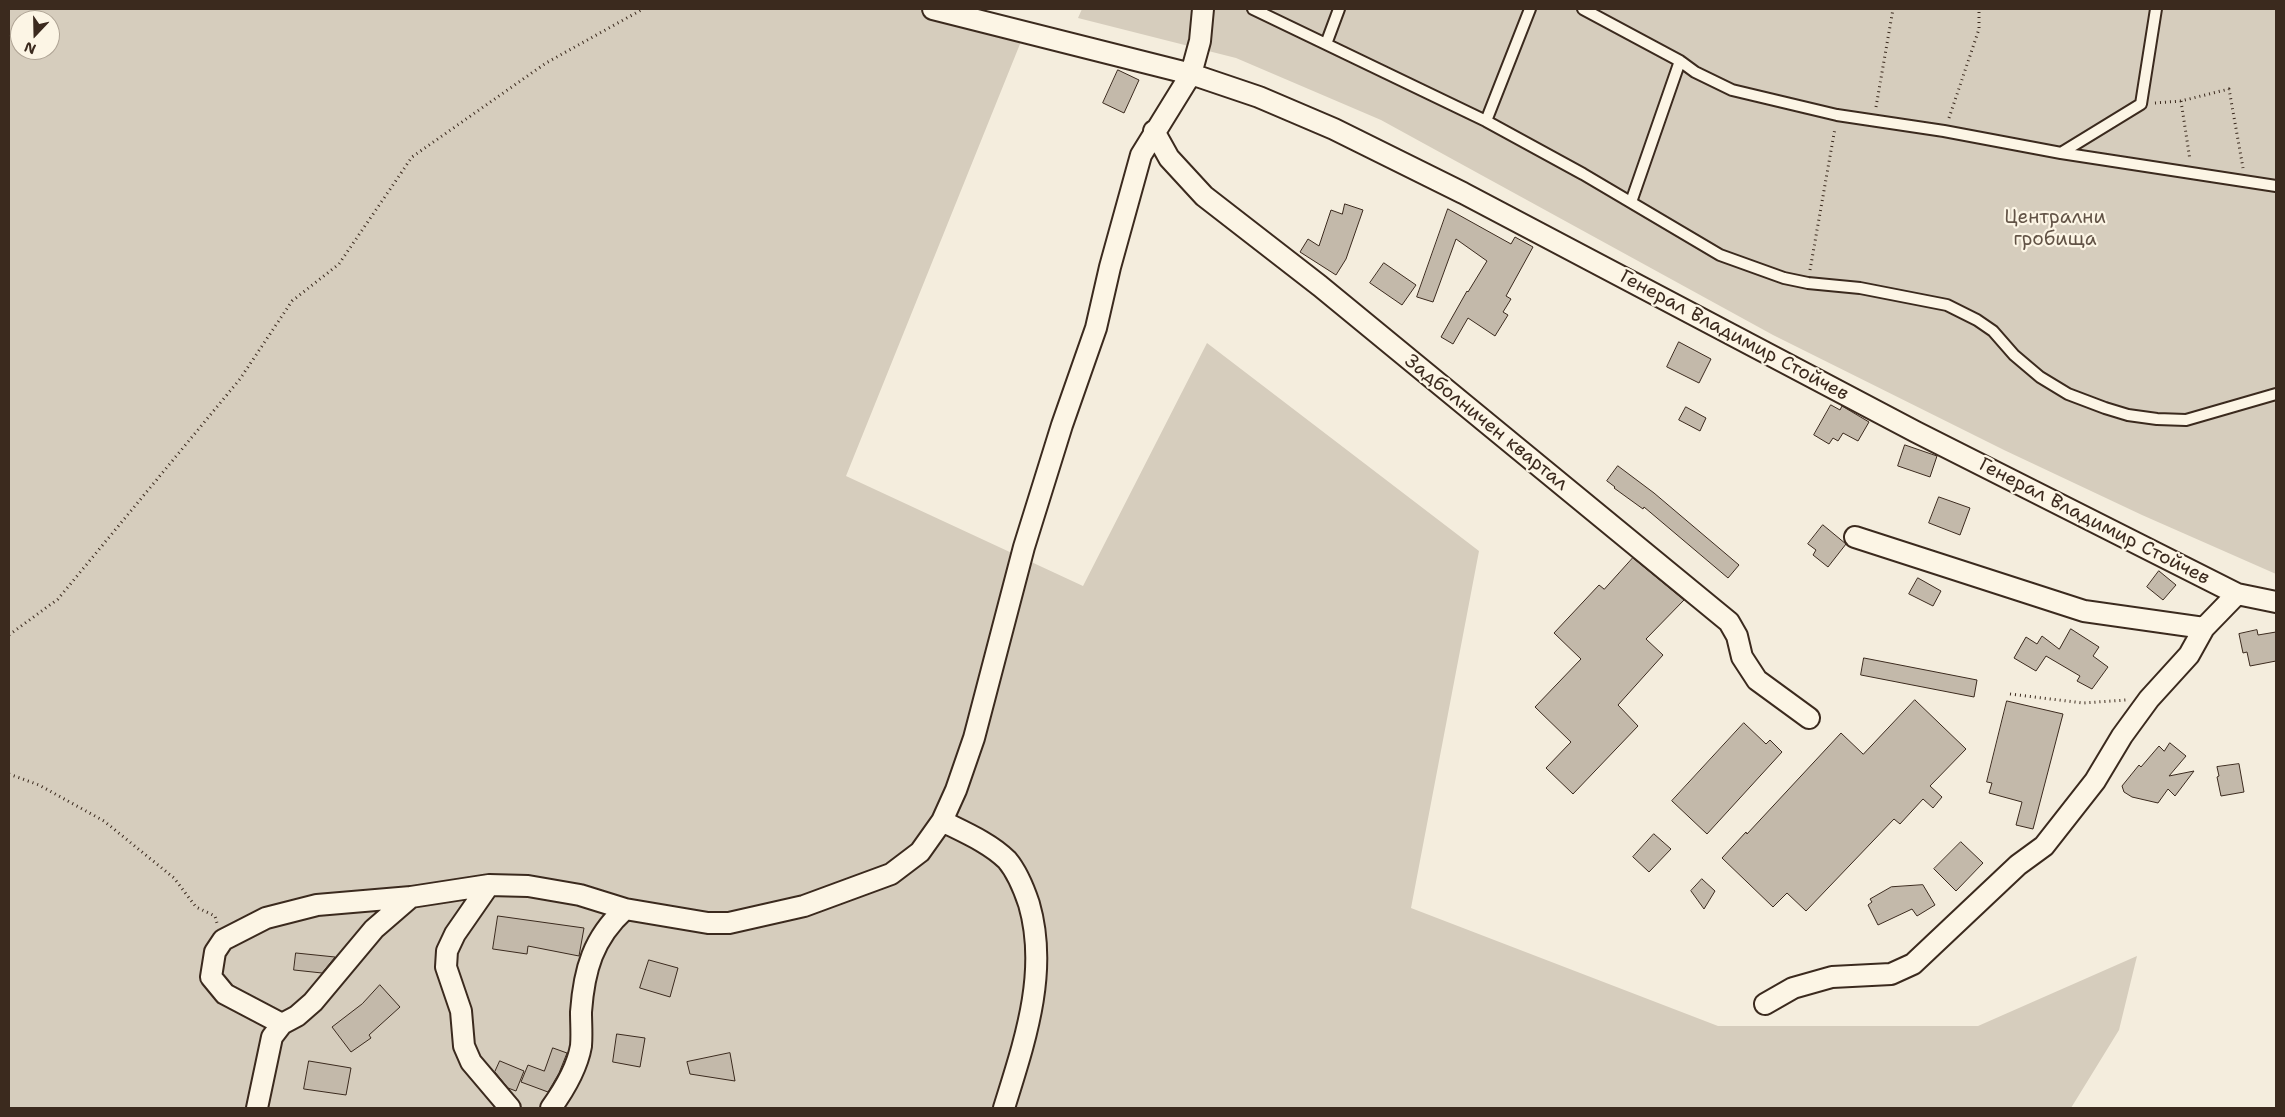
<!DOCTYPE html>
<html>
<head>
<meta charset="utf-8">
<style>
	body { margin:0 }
	#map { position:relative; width:2285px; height:1117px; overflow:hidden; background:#f4eddd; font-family:"Shantell Sans",sans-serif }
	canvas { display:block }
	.frame { position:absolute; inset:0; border:10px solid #3b2a1e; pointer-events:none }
	.north { position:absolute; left:10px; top:10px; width:50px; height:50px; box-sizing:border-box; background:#fcf5e5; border:1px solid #afa495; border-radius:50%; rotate:201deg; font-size:14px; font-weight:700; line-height:20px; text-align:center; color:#3b2a1e }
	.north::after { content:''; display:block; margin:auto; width:18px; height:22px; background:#3b2a1e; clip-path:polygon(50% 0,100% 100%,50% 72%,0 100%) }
</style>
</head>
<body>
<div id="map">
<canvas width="2285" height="1117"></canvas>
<div class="frame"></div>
<div class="north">N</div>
</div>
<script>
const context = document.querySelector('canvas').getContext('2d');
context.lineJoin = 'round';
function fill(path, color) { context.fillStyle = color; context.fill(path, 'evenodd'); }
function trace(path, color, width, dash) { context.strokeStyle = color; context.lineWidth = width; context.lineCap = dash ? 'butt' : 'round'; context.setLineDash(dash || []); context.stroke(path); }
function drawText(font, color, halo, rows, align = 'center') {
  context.font = font + ' "Shantell Sans",sans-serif'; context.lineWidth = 4.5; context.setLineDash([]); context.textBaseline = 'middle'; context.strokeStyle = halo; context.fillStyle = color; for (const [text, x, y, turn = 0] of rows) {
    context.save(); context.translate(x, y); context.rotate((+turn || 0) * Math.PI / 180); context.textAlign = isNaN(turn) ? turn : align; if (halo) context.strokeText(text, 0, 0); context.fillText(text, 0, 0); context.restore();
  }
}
fill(new Path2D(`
	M9,9H917L1022,39L846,476L1083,586L1207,343L1479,551L1411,908L1718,1026H1978L2137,956L2119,1030L2071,1108H9ZM20,20H50V50H20Z
	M1082,9H2276V574L2142,515L2004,450L1773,335L1381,120L1236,58L1078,18Z`), '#d6cdbd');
const building = new Path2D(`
	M1118,70L1139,80L1124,113L1103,103Z
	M1345,204L1363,210L1346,259L1336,275L1300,252L1308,239L1319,246L1331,210L1342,214Z
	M1448,209L1511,244L1515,237L1533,247L1506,296L1511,299L1503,312L1508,315L1495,336L1468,318L1453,344L1441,337L1467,291L1468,292L1487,261L1456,239L1433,302L1417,297Z
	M1384,263L1416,285L1402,305L1370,283Z
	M1679,342L1711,359L1699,383L1667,367Z
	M1831,405L1840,410L1842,406L1869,422L1858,441L1843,433L1838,441L1833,438L1829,444L1814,435Z
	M1686,407L1706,418L1700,431L1679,420Z
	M1905,445L1937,456L1930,477L1898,466Z
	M1618,466L1654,493L1739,565L1728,578L1644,507L1643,509L1614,488L1615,487L1607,481Z
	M1939,497L1970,508L1960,535L1929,523Z
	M1823,525L1846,544L1828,567L1813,555L1816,550L1808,544Z
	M1633,558L1684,600L1646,639L1663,655L1618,705L1638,726L1573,794L1546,768L1571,742L1535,707L1581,659L1554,633L1599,585L1604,589Z
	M2159,571L2176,585L2163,600L2147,587Z
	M1918,578L1941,591L1933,606L1909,594Z
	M2071,629L2099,647L2093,656L2108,667L2092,689L2077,681L2080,676L2046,656L2036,671L2014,658L2026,637L2037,644L2042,636L2059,649Z
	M2257,630L2258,635L2276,632V661L2250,666L2247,652L2243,653L2239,634Z
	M1864,658L1977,680L1974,697L1861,675Z
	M1915,700L1966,749L1930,786L1942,797L1933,808L1923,799L1900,824L1894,819L1806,911L1787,893L1773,907L1722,858L1746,832L1747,834L1841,733L1863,754Z
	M2007,701L2063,714L2033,829L2016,825L2022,802L1989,793L1992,783L1987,782Z
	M1744,723L1766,744L1770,740L1782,752L1707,834L1672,801Z
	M2170,743L2186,756L2169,776L2194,771L2175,796L2168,789L2158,803L2132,797L2124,792L2122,786L2139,765L2141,767L2159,746L2164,751Z
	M2239,764L2244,792L2221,796L2217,777L2219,776L2217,767Z
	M1654,834L1671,849L1649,872L1633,857Z
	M1961,842L1983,863L1956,891L1934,869Z
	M1702,879L1715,891L1704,909L1691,891Z
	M1923,885L1935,905L1917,916L1912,909L1878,925L1868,905L1872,902L1870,899L1891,887Z
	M498,916L584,928L579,956L528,946L527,954L493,949Z
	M296,953L335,957L322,973L294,970Z
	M649,960L678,968L670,997L640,988Z
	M380,985L400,1007L369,1035L371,1038L351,1052L332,1027L362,1004Z
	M617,1034L645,1038L640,1067L613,1062Z
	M553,1048L567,1053L559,1073L548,1092L521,1082L528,1065L544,1071Z
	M730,1053L735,1081L690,1074L687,1062Z
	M309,1061L351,1068L346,1095L304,1089Z
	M500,1061L524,1071L516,1091L508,1088L495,1072Z`);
fill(building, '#c3b9aa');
trace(building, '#3b2a1e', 1);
const lane = new Path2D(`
	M1253,9L1486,121L1583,174L1720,255L1784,278L1808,283L1860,288L1947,305L1977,320L1993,331L2014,355L2040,377L2068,394L2105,408L2128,415L2157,419L2186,420L2276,394
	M1583,9L1680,61L1695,72L1732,90L1837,115L1944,131L2061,153L2276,186
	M1326,44L1339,9
	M1486,121L1530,9
	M2061,153L2141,104L2156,9
	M1631,202L1680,61`);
const street = new Path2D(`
	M933,9L1191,74L1259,97L1334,129L1463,193L1916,432L2237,594L2276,602
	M1154,131L1169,158L1204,196L1320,286L1729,622L1737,636L1742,657L1757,680L1809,718
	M1855,537L2084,611L2204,628
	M942,821C964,832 990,843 1007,860C1018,873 1024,889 1029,904C1049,973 1024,1043 1004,1108
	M489,885L455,934L447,951L446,967L461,1011L464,1046L471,1062L510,1108
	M1765,1004L1793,988L1832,977L1891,974L1913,964L2018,865L2044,846L2095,781L2122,736L2149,699L2189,655L2204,628L2237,594
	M282,1024L225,994L211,977L215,952L223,940L266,918L317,905L411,897
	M257,1108L272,1037L282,1024L297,1016L313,1002L374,929L411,897L489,885L528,886L580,895L625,909
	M551,1108C564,1090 577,1069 581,1046C582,1035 581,1023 581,1012C584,970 593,938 625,909L708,923H729L804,906L891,874L920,852L942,821L956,790L974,738L1024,547L1062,425L1096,328L1110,267L1141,155L1191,74L1200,41L1203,9`);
trace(lane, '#3b2a1e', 14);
trace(street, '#3b2a1e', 24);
trace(new Path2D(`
	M2181,101L2190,160
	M2155,103L2181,101L2229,89L2243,168
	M1876,107L1893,9
	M1949,118L1979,29V9
	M1810,270L1835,128
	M9,635L58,599L240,379L292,301L339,264L412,157L546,63L643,9
	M2010,694L2083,703L2126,700
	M9,774L39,785L104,821L174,878L196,907L215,916L217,923`), '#3b2a1e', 3, [1, 4]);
trace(lane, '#fcf5e5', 10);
trace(street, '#fcf5e5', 20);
drawText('19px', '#625346', '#fcf5e5', [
	["Централни",2055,218],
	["гробища",2055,240]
]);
drawText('19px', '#3b2a1e', '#fcf5e5', [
	["Генерал Владимир Стойчев",1734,336,28],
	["Задболничен квартал",1486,423,39],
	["Генерал Владимир Стойчев",2094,522,27]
]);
</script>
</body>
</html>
